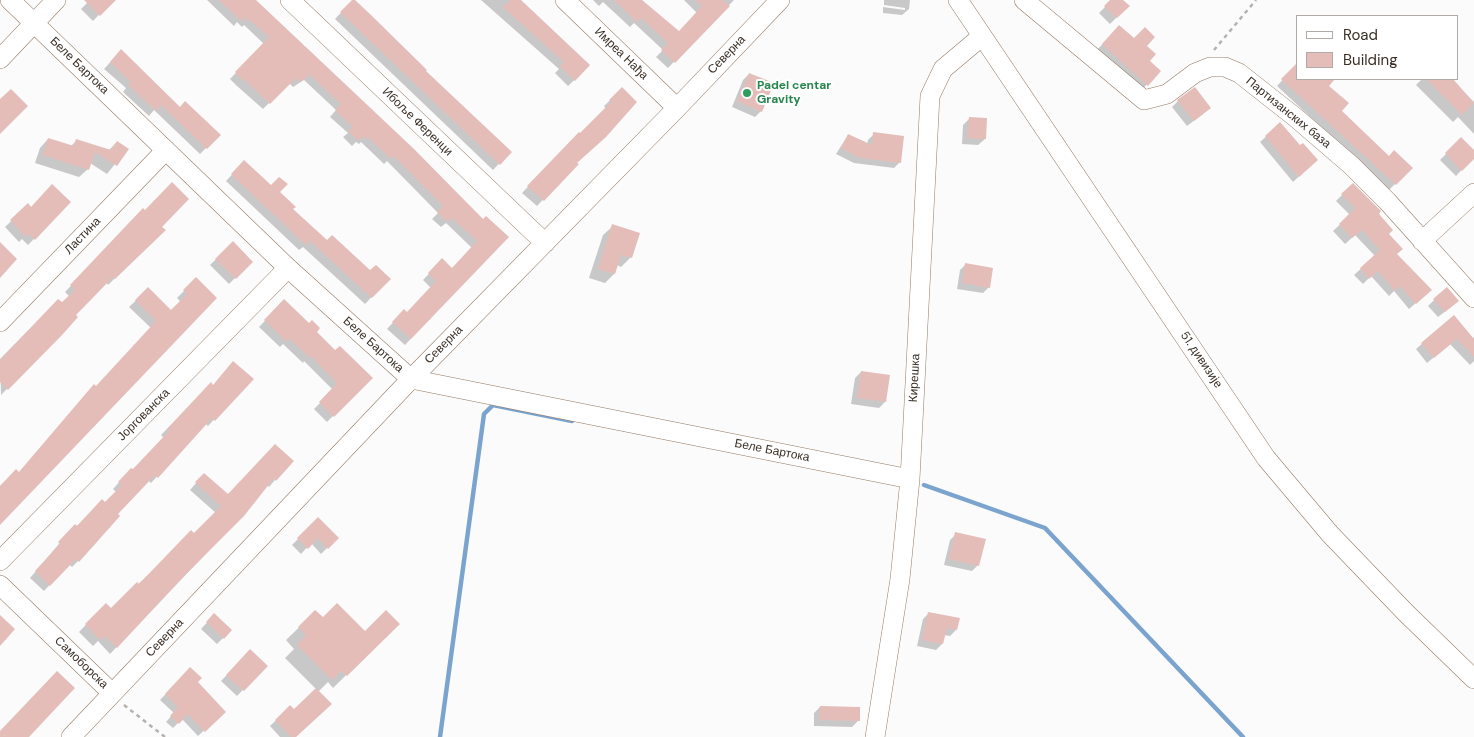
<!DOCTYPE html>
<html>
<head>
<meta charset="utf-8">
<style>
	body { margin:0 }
	#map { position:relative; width:1474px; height:737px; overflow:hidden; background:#fbfbfb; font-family:"DM Sans",sans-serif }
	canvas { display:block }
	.legend { position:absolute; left:1296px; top:15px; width:162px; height:65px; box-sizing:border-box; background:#fff; border:1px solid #b0aba7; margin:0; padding:6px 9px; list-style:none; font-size:15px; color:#392e24 }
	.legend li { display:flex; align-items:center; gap:10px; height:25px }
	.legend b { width:25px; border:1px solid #b0aba7 }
</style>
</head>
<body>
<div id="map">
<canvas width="1474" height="737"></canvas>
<ul class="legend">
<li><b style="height:6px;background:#fff"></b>Road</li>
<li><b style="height:14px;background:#e4bcb8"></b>Building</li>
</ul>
</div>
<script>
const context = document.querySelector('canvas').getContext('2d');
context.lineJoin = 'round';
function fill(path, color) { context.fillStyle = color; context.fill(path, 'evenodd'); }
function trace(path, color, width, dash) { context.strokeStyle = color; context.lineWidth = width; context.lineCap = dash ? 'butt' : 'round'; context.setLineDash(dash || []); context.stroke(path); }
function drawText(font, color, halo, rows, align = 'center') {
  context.font = font + ' "DM Sans",sans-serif'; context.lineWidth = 4; context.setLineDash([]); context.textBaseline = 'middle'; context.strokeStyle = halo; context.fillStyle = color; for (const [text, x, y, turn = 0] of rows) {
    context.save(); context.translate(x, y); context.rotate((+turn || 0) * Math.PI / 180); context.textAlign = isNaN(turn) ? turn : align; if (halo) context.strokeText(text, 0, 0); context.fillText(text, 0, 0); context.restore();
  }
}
fill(new Path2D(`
	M90,0H113L93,21L81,9Z
	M207,0H255L483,220L507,237L405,345L387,329L398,317L407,314L431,288L423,280L442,260L452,269L472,248L446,223L441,227L432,219L438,213L387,161L384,164L361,142L359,144L356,142L352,146L343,137L348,133L330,117L336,110L304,80L293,87L289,83L263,109L237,86L230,79L264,44L244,25L242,27L237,22L234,26Z
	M353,0L424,71L510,152L493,170L335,19Z
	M481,0H520L589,66L568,86L555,73L559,69Z
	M593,0H641L679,33L697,13L684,0H734L668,68L656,57L663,50L634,23L630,27L603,2L599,6Z
	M884,0H910L909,9L902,15L883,13V7L905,10V8L884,5Z
	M1112,0H1122L1128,6L1110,24L1099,13Z
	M1111,35L1134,40L1145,46L1148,61L1159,71L1139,93L1095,52Z
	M115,57L179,109L219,135L200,154L154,110L149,116L123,92L126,88L104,69Z
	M1298,63V79H1329L1331,81L1327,86L1340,111L1389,157L1411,168L1389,190L1277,86Z
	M749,74L761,111L755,117L732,107L743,80Z
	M1422,79H1451L1474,102V134L1458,117L1453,122L1416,85Z
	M622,89L576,163L577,164L537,206L522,193L579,133L580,135L606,109L604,106Z
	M1178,101L1203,114L1187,126L1172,107Z
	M969,119L985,139L978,145L962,144L963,125Z
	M1280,124L1311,165L1293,182L1260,142Z
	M874,134L900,162L894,168L854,163L836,154L848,135L867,145L868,140Z
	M48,139L71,146L76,141L109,150L117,142L127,149L107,174L90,163L88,169L79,177L35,163L40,148Z
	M1461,139L1474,152V157L1456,176L1440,160Z
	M244,162L278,192L292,209L326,242L370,272L389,279L365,304L303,247L299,250L226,181Z
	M1353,184L1377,214L1396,255L1424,296L1409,309L1394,291L1389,296L1371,276L1363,284L1354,275L1375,256L1355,235L1345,244L1333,231L1350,215L1336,201Z
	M69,203L28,245L22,239L19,242L5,227L28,205L31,208Z
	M136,217L164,230L108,285L106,282L74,315L62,333L1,395L0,359L58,300L62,304L70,297L65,292Z
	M613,226L631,257L621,267L617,265L614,274L605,283L589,278L603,235Z
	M233,243L251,262L229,284L210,265Z
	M966,264L989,287L983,293L957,289L960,270Z
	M196,279L215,298L0,523V486L19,473L151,328L129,307L148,289L171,312L181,302L177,298Z
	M1434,300L1451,307L1438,317L1428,306Z
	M284,301L335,352L371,378L327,422L314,409L333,390L304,361L303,363L283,344L280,347L259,327Z
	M1453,317L1472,339L1474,337V361L1470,365L1450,344L1427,363L1416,349Z
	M861,372L888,376L885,402L879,408L851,404L855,378Z
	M252,379L208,426L205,423L151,483L148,480L116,514L95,544L72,567L69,564L44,591L30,578L69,532L105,504L116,492L113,489L131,469L133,471L164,438L161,435L211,384L213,386Z
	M269,452L275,480L269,487L267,485L243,515L110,654L98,641L93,646L79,632L106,604L111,609L216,513L190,490L197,482L228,496Z
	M318,519L337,538L321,554L311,543L301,554L292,545Z
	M956,534L978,565L972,571L944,565L950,540Z
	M315,612L323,619L365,632L398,624L333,688L328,682L318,692L295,737H280L270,726L290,707L294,711L316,689L285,658L294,649L286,640Z
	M929,613L956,630L950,636L944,635L942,644L936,650L917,646L923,619Z
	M214,615L231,630L217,644L201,629Z
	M250,651L266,666L237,696L221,681Z
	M190,669L197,682L224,712L198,736L182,719L173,728L166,722L174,713L160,700Z
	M820,707L858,721L852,727L814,726V713Z`), '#0003');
trace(new Path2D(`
	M924,485L1045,528L1243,737
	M440,737L484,414L493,405L572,421`), '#7aa4ce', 4.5);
fill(new Path2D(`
	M84,0H116L100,16Z
	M219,0H256L414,149L483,219L486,216L509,237L411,339L392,322L404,309L407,312L436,281L428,273L442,258L452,268L477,241L452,218L448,222L437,212L443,206L394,156L391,159L368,137L366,139L363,137L359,141L348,131L353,127L335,110L341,104L310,75L300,82L296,78L270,104L245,80L243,81L235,72L269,37L250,20L249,22L244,17L241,21Z
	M352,0H355L371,15L427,70L426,71L512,152L500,165L340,12Z
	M510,0H521L590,65L575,81L560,66L564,62L503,7Z
	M614,0H642L679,31L702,6L696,0H723L730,6L675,63L661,50L668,43L641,18L637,22Z
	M1110,0H1123L1130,6L1117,18L1104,6Z
	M1119,25L1134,38L1145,27L1155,37L1147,46L1156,54L1150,61L1161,71L1148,86L1102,44Z
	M121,49L180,107L185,101L221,135L207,149L161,105L156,111L128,85L131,82L110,62Z
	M1298,62V79H1335L1329,86L1349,103L1342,111L1389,156L1394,150L1413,168L1396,185L1281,79Z
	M749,73L774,83L762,112L737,101Z
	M1426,79H1453L1474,103L1462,115Z
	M622,87L637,102L606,137L577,163L579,164L544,201L527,186L579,132L580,133L611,102L609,100Z
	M1195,87L1211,108L1194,121L1177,100Z
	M11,89L28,106L0,134V99Z
	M969,117L987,118L986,139L967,138Z
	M1280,122L1300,145L1303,143L1318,160L1299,177L1265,136Z
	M873,132L904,136L901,163L860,158L841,148L848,134L872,145Z
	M1461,137L1474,150V159L1462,171L1445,153Z
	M48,138L74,146L76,139L111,150L117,141L129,149L117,166L95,152L89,170L43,155Z
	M244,160L271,185L279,177L288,184L280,192L296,207L293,209L327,240L332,235L370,270L376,265L391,279L372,298L310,241L306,245L231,174Z
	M172,182L189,199L162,227L166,230L115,279L113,277L76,315L78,317L63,334L8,390L0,382V360L58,299L62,302L75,290L70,285L143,208L145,210Z
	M1353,183L1381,211L1379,214L1393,230L1389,234L1403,249L1397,254L1432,290L1416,304L1400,286L1395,291L1378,271L1369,279L1360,268L1380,250L1362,230L1352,238L1339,224L1355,208L1341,194Z
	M52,184L71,202L35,240L29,234L26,237L10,220L28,203L31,207Z
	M612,224L640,233L632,258L621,255L615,274L598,269Z
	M233,241L253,262L236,279L215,259Z
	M0,242L17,259L0,278Z
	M965,263L993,268L990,288L962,283Z
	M196,277L217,298L0,525V486L16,469L19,472L94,384L96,386L156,321L135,300L148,287L171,310L187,294L183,290Z
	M1447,287L1459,301L1445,312L1433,299Z
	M284,299L309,323L312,320L320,328L317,332L335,350L340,346L373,378L334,417L319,402L337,383L311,356L310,358L290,339L287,342L264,320Z
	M1454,315L1474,339V357L1457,339L1434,358L1421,343Z
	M233,361L254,379L215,421L212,418L158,478L155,475L118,514L120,516L79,562L76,559L50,586L35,571L60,544L58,542L75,524L77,526L102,499L105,502L122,485L118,482L131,468L133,469L169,431L167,429L211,382L213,385Z
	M861,371L890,375L886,402L857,398Z
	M275,444L294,461L276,481L274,478L244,516L185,575L117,648L105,636L100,640L85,624L106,603L111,608L137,582L139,584L191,530L194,533L221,506L195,482L204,473L228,494Z
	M318,517L339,538L328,549L318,538L308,549L297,538Z
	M955,532L986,539L979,566L949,559Z
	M337,603L365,631L386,610L400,624L347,676L341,671L332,680L297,645L306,635L298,627L315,610L323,617Z
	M928,612L960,618L957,630L947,628L943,644L922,640Z
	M214,613L232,630L224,639L206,622Z
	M0,615L15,629L0,646Z
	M250,649L268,666L244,691L226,675Z
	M190,667L202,678L198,682L226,712L205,732L188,714L179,724L170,716L178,707L165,694Z
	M57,671L75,688L29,737H0V731Z
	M316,688L332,704L296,737H291L275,720L290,705L294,709Z
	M820,706L860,707V721L819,720Z`), '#e4bcb8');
const minor = new Path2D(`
	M10,0L288,268L411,379L910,479
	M290,0L545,243
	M565,0L677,108
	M958,0L1266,458L1330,534L1406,613L1474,679
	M1024,0L1144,100L1167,94L1195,73L1210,67H1225L1239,73L1295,117L1352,166L1387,201L1474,298
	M0,59L56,0
	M1422,241L1474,193
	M0,322L166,150
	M0,561L288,268
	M0,585L112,693
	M71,737L411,379L677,108L780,0
	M875,737L900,579L910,479L930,96L943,69L981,37`);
trace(minor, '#937962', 20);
trace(new Path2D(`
	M1214,50L1256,0
	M124,705L165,737`), '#b5b1ae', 2.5, [4, 4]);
trace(minor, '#fff', 19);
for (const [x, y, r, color] of [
	[747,93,5,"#2e9e5b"]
]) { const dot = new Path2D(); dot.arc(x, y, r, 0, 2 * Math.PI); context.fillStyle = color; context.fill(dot); trace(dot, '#fff', 2); }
drawText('12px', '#392e24', '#fff', [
	["Имреа Нађа",621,54,44],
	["Северна",727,55,-46],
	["Беле Бартока",79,66,44],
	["Партизанских база",1288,113,39],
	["Ибоље Ференци",417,122,44],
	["Ластина",83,236,-46],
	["Беле Бартока",373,345,42],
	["Северна",444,345,-45],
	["51. дивизије",1201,360,56],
	["Кирешка",915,378,-87],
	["Јоргованска",144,415,-45],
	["Беле Бартока",772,451,11],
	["Северна",165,638,-46],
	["Самоборска",81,663,44]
]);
drawText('bold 12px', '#27864d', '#fff', [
	["Padel centar",757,86],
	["Gravity",757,100]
], 'left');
</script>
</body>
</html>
